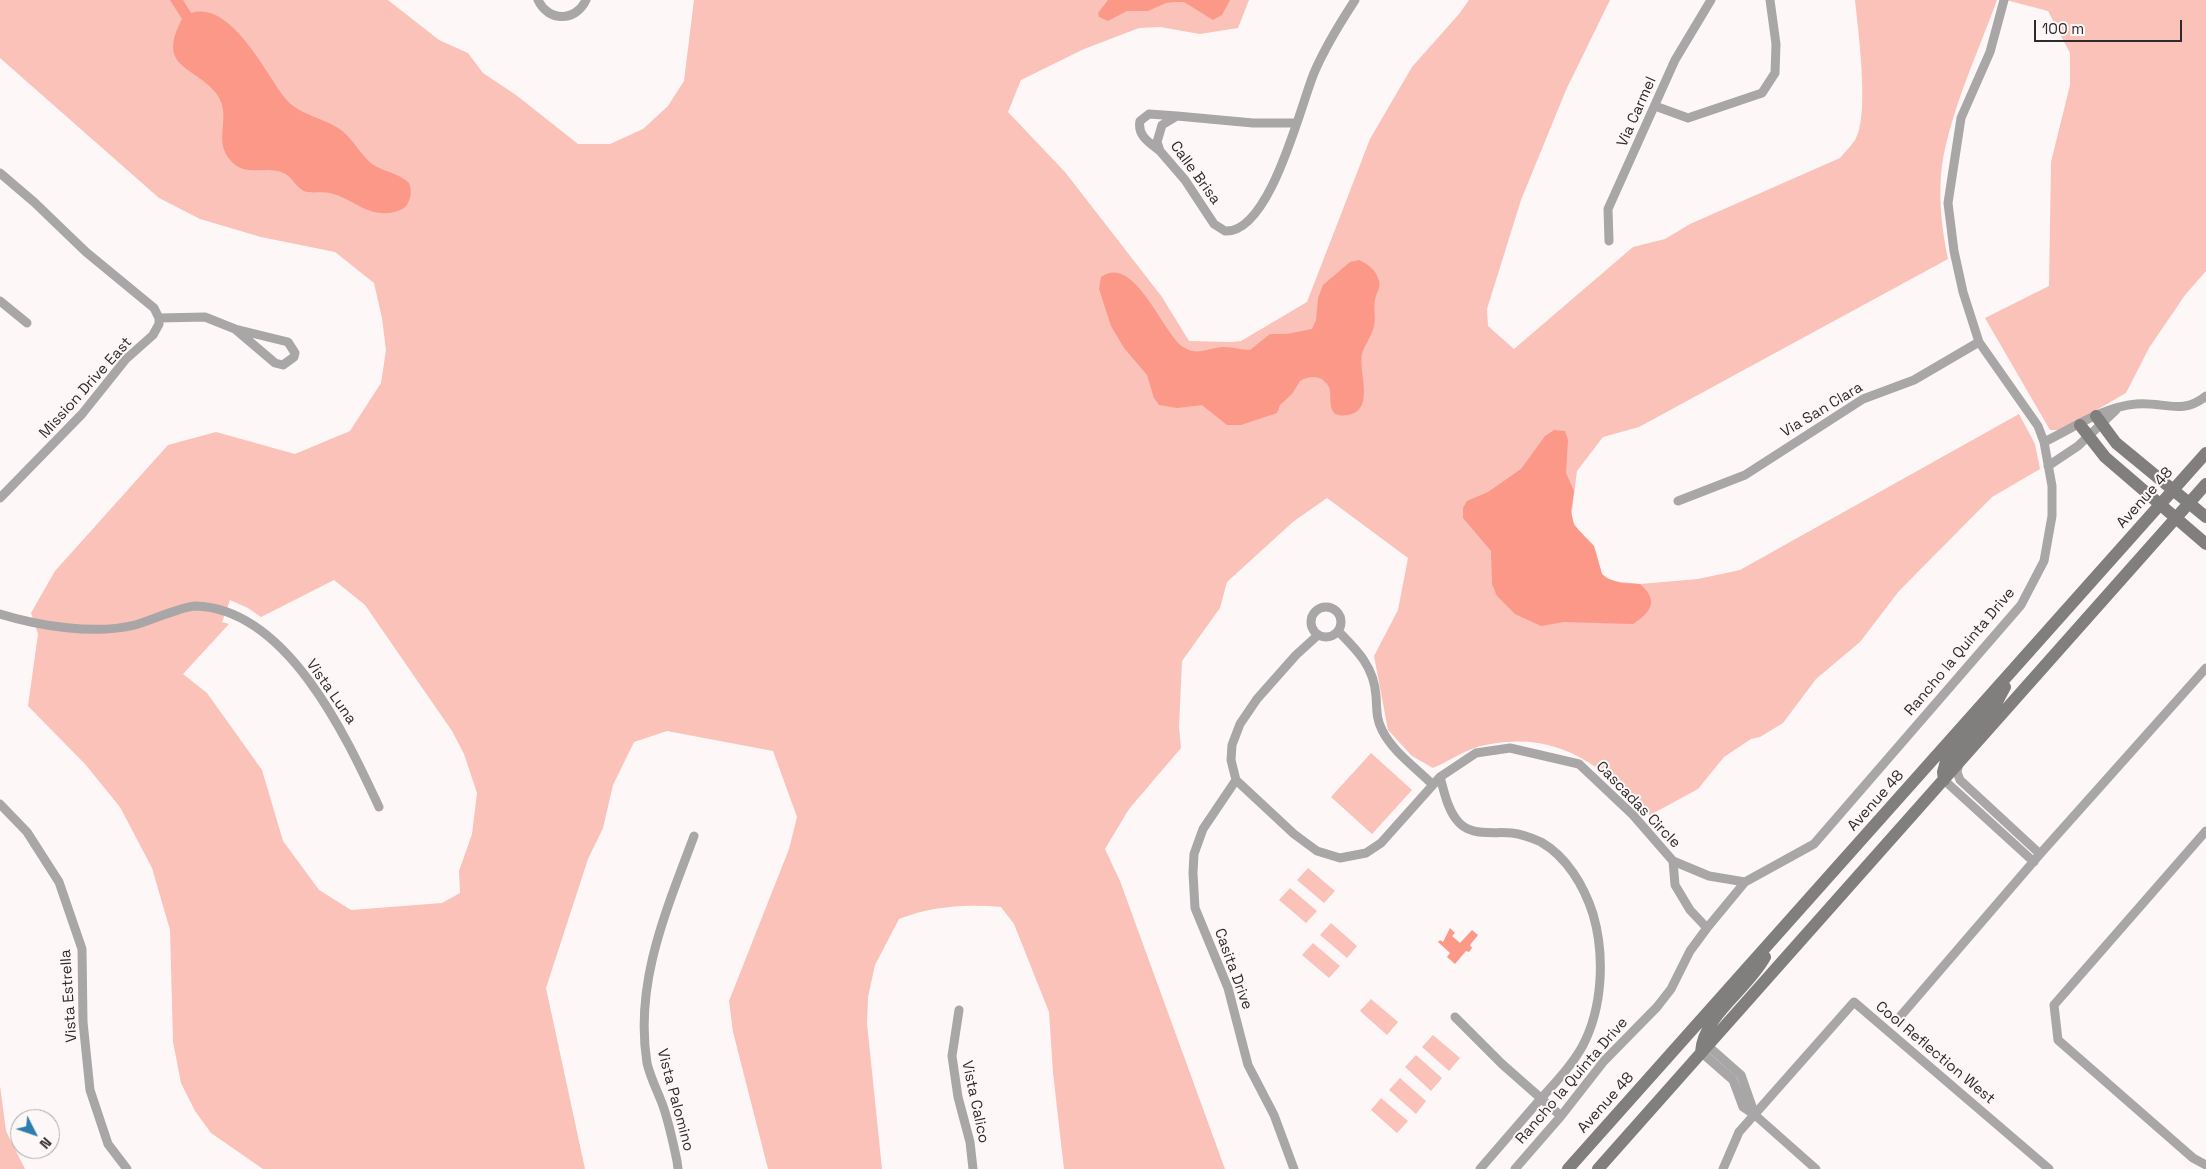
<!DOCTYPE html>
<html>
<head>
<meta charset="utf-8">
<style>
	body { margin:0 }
	#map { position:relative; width:2206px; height:1169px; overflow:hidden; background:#fdf8f7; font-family:"Space Grotesk",sans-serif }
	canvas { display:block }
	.north { position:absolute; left:10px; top:1109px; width:50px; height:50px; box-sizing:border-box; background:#fdf8f7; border:1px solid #aaa6a5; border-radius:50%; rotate:131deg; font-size:14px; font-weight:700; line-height:20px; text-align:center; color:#2d2b2b }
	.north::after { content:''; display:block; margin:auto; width:18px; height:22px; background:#2d7cae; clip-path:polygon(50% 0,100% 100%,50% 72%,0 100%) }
	.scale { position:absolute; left:2034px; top:20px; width:148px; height:22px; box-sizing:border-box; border:2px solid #2d2b2b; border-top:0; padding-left:6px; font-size:15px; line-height:18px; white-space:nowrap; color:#2d2b2b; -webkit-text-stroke:4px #fdf8f7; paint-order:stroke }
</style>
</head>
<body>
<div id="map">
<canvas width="2206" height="1169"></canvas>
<div class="north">N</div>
<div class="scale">100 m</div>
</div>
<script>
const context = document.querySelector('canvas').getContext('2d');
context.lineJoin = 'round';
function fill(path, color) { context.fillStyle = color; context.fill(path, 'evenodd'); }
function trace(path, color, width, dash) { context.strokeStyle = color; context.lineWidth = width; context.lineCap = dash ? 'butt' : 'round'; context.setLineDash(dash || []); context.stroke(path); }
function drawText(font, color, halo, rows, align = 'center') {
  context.font = font + ' "Space Grotesk",sans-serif'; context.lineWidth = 4; context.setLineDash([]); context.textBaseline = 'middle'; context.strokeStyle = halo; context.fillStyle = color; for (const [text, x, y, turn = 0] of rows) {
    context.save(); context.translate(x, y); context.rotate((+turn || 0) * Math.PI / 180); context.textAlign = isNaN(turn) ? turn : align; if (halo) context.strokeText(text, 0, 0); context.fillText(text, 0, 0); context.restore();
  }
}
fill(new Path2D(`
	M0,0H388L439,40L468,53L483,73L516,95L578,144H610L643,129L668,106L684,81L694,0H1249L1238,28L1200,34L1160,27L1139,28L1084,49L1021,80L1008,112L1065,172L1162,297L1189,341L1231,342L1241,341L1307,302L1370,139L1412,67L1459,14L1469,0H1610L1566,90L1521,200L1487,309L1488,326L1514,349L1633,247L1665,239L1690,224L1840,158C1845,152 1851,146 1855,140C1870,116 1858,30 1855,0H1997C1978,53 1946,120 1941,175C1939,203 1942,231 1948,259L1639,427L1603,437L1577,471L1571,518L1580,533L1594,546L1602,574L1612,581L1640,584L1698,579L1740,570L2019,414L2035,444L2040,469L1992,497L1899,591L1860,642L1816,679L1783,723L1760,737L1751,739L1724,757L1698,789L1650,815C1601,766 1560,730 1485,745C1468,748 1449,761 1433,768L1412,756L1388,730L1374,656L1398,610L1408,558L1327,498L1294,521L1227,582L1220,608L1182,661L1179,727L1181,748L1129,809L1105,849L1120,881L1225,1169H1064L1053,1073L1049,1012L1014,924L1001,907C966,904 932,906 899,919L875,965L868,997L867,1023L882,1169H768L733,1032L729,1001L789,849L797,817L773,751L667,731L634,742L613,785L603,828L588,859L546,988L585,1169H263L211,1133L195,1111L181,1083L173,1042L170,930L152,868L120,807L85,764L28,706L38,634L31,613L55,571L168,445L216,432L295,454L350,431L381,383L386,350L382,318L374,283L335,252L261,237L200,219L159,198L0,58ZM334,580L365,605L452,731L464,754L477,793L472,834L459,871L460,893L442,903L351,910L319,890L283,841L262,770L207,693L183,674L229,624L222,622L230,600L248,608L261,617Z
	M2006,0H2206V271L2185,295L2149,348L2126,393L2062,430H2050L1985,318L2049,286L2051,162L2070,85V53L2048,11Z
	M1371,753L1412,790L1372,834L1331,797Z
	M1308,868L1335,891L1324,903L1297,880Z
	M1290,888L1317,911L1306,923L1279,900Z
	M1331,923L1357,946L1347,958L1320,935Z
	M1313,943L1340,966L1329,978L1302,955Z
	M1371,999L1398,1022L1387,1035L1360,1011Z
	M1433,1035L1460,1058L1449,1071L1422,1047Z
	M1416,1055L1442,1078L1431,1091L1405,1067Z
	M1400,1078L1426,1101L1416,1114L1389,1090Z
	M0,1086L6,1131L25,1169H0Z
	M1381,1098L1408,1121L1397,1133L1371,1110Z`), '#fac2b8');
fill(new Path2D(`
	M170,0H183L191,13C231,0 266,74 285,98C298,115 325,118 341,130C353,139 360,154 372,164C384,172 399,173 409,183C412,190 411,198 407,205C403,209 399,211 394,212C368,218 354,199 330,193C322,191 311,194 304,191C297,188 293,179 287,175C269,163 247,179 231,161C211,139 234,117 216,93C193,65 156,68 182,19Z
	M1108,0H1230L1222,15L1213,20L1184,2H1175L1166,3L1148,11H1127L1108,21L1099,17L1098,13Z
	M1359,260C1368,264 1377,271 1379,281C1381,288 1376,293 1375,300C1373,308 1376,317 1374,326C1372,336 1365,344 1362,354C1358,372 1376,410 1348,415C1324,419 1333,397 1329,387C1322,375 1311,375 1300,381L1292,394L1280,405L1277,413L1241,425H1227L1202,405L1177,408L1159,405L1154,398L1147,375L1124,348L1111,326L1099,289L1101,277C1134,253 1162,332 1183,347C1198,357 1209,347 1224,347C1233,347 1241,350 1250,350L1270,334H1287L1312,329L1316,320L1318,298L1323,285L1350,262Z
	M1554,430L1565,431L1568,440L1566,473L1574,491L1571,511L1574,525L1594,546L1602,574L1606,578L1621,583L1640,584C1658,600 1653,611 1633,624L1564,622L1541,626L1515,614L1497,596L1492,584L1491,551L1463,518V508L1467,501L1488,492L1521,469L1545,436Z
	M1450,928L1455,933L1452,936L1460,943L1472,930L1478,935L1470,945L1472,948L1469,952L1466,951L1455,964L1447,957L1450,953L1438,942L1440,940L1443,942Z`), '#fc9887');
trace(new Path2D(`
	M538,0C548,22 576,22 586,0
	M1655,106L1688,118L1762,93L1775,73L1776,44L1770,0
	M1295,123H1253L1177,116L1162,125L1157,142L1160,151L1185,180L1214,224L1225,231C1270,234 1300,107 1314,73C1325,47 1340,23 1355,0
	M1160,151C1150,143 1137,136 1140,121L1149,114L1177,116
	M0,173L34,202L86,252L154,308L159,318V324L153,335L126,359L82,414L0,498
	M1609,241L1608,209L1675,60L1711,0
	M0,301L27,323
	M159,318L205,317L235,329L288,342L295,353L294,357L283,365L275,363L235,329
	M2044,442C2073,428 2103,407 2136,404C2162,401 2182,416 2206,396
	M2048,466L2078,446L2116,410
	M1678,501L1745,475L1863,399L1914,380L1979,342
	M1311 622a15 15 0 1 1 30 0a15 15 0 1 1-30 0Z
	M0,614C39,626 94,635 135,625C150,621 182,606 196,606C287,609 346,736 379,807
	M1338,631C1358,651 1374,667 1376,696C1377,708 1376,719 1382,730C1393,752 1415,767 1432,784
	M1318,635L1296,655L1257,699L1240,724L1232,745L1231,760L1236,780L1294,834L1317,851L1340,858L1366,853L1381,843L1440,777L1476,753L1510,748L1579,764L1633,815L1673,861L1709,876L1745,882
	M1959,763L1957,772L1960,780L2040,854
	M1440,777C1444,791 1447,807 1456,819C1469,838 1493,831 1512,833C1522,834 1532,838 1541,842C1567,857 1584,886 1593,914C1605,955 1603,1008 1582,1047C1570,1068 1553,1085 1537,1103C1518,1125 1499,1147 1480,1169
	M1236,780L1203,829L1194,854L1193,873L1195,908L1228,988L1248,1065L1274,1115L1294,1169
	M1944,780L2034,862
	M0,804L27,832L59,882L82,949L83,1022L90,1090L108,1144L127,1169
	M2206,831L2054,1005L2058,1040L2193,1158L2206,1165
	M1673,861L1675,885L1690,910L1707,928
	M959,1010L952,1056L958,1097L970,1142L973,1169
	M1455,1017L1502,1064L1561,1116
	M1898,1019L2040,854L2206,668
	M1707,1045L1741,1075L1755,1115
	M1701,1052L1733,1080L1743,1107L1755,1115L1816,1169
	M678,1169L677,1161C673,1142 669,1123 663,1106C658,1092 650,1077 647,1063C634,982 667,909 694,836
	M1515,1169L1561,1116L1604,1061L1657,1007L1671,989L1690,951L1707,928L1745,882L1814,844L2021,605L2044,561L2052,516V486L2044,442L2038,426L1979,342L1963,292L1954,251L1948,203L1961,118L1990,52L2004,0
	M1723,1169L1739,1132L1854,1002L2049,1169`), '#a8a6a6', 9);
trace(new Path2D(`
	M2096,416L2116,443L2206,517
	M2080,425L2105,457L2206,544
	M1944,780L1943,772L1946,761L1997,702L2005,687
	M1701,1052C1703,1016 1748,989 1765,957
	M1568,1169L2206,453
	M1598,1169L2206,484`), '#817e7e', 12);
drawText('15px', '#2d2b2b', '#fdf8f7', [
	["Via Carmel",1637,112,-66],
	["Calle Brisa",1195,173,54],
	["Mission Drive East",86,388,-48],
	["Via San Clara",1822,410,-31],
	["Avenue 48",2145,498,-48],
	["Rancho la Quinta Drive",1960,652,-50],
	["Vista Luna",331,692,55],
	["Avenue 48",1876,801,-48],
	["Cascadas Circle",1638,805,46],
	["Casita Drive",1233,969,70],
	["Vista Estrella",69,996,-94],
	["Cool Reflection West",1935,1053,40],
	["Rancho la Quinta Drive",1572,1081,-49],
	["Vista Palomino",675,1100,75],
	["Vista Calico",975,1102,78],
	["Avenue 48",1606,1103,-48]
]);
</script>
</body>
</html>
